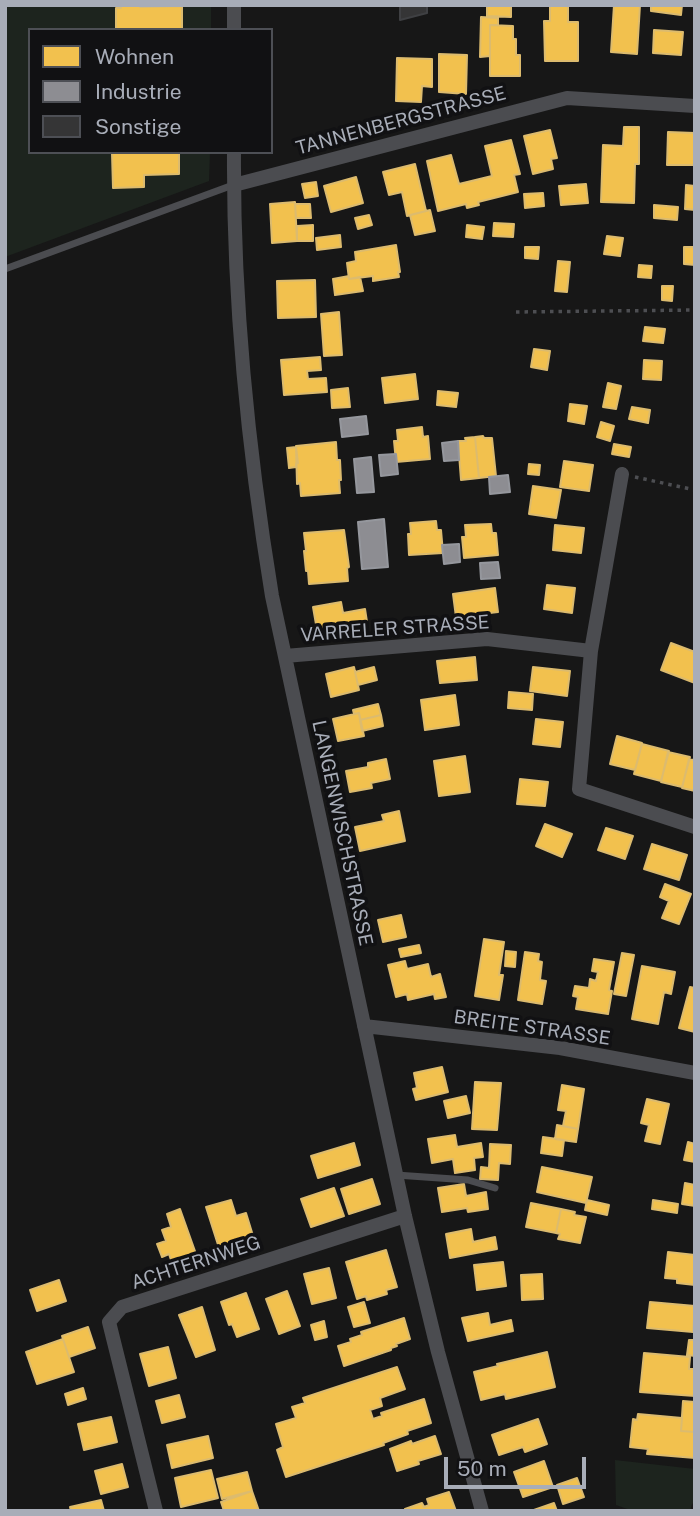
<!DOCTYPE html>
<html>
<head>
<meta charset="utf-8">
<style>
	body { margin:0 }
	#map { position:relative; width:700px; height:1516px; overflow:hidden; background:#171717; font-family:"Public Sans",sans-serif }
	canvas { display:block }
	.frame { position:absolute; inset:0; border:7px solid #a8adb8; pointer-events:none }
	.legend { position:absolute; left:28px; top:28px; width:245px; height:126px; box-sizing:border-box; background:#111113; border:2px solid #4d4f55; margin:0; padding:9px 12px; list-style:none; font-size:21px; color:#a8adb8 }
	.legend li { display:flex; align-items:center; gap:14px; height:35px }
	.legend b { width:35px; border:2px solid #4d4f55 }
	.scale { position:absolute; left:444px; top:1457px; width:142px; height:32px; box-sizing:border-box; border:4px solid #a8adb8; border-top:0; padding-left:9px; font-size:21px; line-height:24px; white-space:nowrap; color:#a8adb8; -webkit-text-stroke:5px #111113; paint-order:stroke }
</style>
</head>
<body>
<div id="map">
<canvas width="700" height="1516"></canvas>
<div class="frame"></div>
<ul class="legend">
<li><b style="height:19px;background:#f2c14e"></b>Wohnen</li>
<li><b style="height:19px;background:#8d8d92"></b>Industrie</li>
<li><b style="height:19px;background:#353536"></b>Sonstige</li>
</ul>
<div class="scale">50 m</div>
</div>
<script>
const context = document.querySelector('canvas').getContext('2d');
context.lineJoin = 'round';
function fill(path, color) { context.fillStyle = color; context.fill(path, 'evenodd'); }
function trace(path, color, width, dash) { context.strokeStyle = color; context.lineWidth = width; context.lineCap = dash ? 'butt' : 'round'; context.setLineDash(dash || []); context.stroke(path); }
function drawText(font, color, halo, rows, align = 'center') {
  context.font = font + ' "Public Sans",sans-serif'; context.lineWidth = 7; context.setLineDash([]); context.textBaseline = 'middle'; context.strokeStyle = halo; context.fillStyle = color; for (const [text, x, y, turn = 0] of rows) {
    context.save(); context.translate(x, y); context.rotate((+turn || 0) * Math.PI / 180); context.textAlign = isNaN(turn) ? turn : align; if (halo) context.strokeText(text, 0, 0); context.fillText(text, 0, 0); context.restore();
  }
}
fill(new Path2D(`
	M5,5H211V30H30V152H210L209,181L5,257Z
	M615,1460L695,1469V1502L692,1504L690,1511H633L616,1505Z`), '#1d241e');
const homes = new Path2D(`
	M121,5H140V7L182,6V30H116V8H121Z
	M487,5H511V17L487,16Z
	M550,5H568V22H578V61H545L544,21H550Z
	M614,5H640L637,54L611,52Z
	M651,5H682L681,15L651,11Z
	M481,17L498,18V25H490V56L480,57Z
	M490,25L513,26V39H516V55H520V76H490Z
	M654,30L683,32L681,55L653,53Z
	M439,54L467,55L466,94L439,92Z
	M397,58L432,59V87L422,86L421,102L396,101Z
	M624,127H639V164H635L634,203L601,202L603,145L623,146Z
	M550,130L557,158L551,159L553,169L533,174L524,136Z
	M668,132L695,133V165H667Z
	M511,140L520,174L514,175L518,192L478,202L479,205L467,208L466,204L438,211L427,161L451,155L459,184L492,176L485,146Z
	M179,152V174L144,175V187L113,188L112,153Z
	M415,164L426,211L407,216L402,192L389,195L383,172Z
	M356,177L363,203L331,212L324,186Z
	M316,182L318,196L305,198L302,184Z
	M586,184L588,203L561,205L559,186Z
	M686,185L695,186V210L685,209Z
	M543,193L544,206L525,208L524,194Z
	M295,202L297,241L272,243L270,204Z
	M295,204H310L311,218H296Z
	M654,205L678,207L677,220L654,218Z
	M430,210L435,231L415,235L410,215Z
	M369,215L372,225L358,229L355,218Z
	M494,223L514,224L513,237L493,236Z
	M313,225V241H297V226Z
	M467,225L484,227L482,239L466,237Z
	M340,235L341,247L317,250L316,238Z
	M607,236L623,238L620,256L604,254Z
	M396,245L400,272H398L399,277L373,281V276L349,279L347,263L356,261L355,252Z
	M525,247H539L538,259L525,258Z
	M684,247H695V265L684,264Z
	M558,261L570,262L567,292L555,291Z
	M639,265L652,266L651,278L638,277Z
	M349,276V279L360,277L363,291L335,295L333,279Z
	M315,280L316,317L278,318L277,281Z
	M662,286H673L672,301L662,300Z
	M339,312L342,355L324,356L321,314Z
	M645,327L665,329L663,343L643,341Z
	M534,349L550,351L547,370L531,367Z
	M320,357L321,370L307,371L308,379L326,378L327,392L284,395L281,360Z
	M644,360L662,361L661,380L643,379Z
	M415,374L418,399L385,403L382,378Z
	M608,383L621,386L616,409L603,407Z
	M348,388L350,407L332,408L331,390Z
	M438,391L458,393L456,407L437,405Z
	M570,404L587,406L584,424L568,421Z
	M632,407L650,410L648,423L629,419Z
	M601,422L614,426L610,441L597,437Z
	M422,427L423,437L428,436L430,459L396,462L394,441H398L397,430Z
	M483,436L484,438H492L496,476L479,478L475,437Z
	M475,437L479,478L461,480L458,441H466L465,438Z
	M336,442L337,460H340L341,480H339L340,493L301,496L300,483L297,484L296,446Z
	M614,444L631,447L629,457L612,454Z
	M296,447L298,463L296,464V467L289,468L287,448Z
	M564,461L593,465L589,491L560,487Z
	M529,464L540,465L539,475L528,474Z
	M533,486L561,490L556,518L529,514Z
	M436,521L437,530H441L443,553L409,555L408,534H411L410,523Z
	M491,524L492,533H496L498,555L464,558L462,537H466L465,525Z
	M555,525L584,528L581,553L553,550Z
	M344,530L349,567L347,568L348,581L309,584L308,571H306L304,551H306L304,533Z
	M547,585L575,588L572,613L544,609Z
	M495,588L498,612L456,617L453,594Z
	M341,602L343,613L365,609L367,622L317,630L313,607Z
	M671,643L695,652V683L661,670Z
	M475,657L477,680L440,683L437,661Z
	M354,667L359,690L331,697L326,674Z
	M374,667L377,680L358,685L355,672Z
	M533,667L570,671L567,696L530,691Z
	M509,692L533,694L532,710L508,708Z
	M455,695L459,725L425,730L421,700Z
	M378,704L381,715L360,720L359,713L354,714L353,710Z
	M359,713L364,736L338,741L333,719Z
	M381,715L383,726L362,731L360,720Z
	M536,719L563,722L560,747L533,744Z
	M617,736L642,743L635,770L610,764Z
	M642,744L669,751L661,781L634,774Z
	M668,752L690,757L682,787L661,782Z
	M465,756L470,792L439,796L434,761Z
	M386,759L390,779L371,783L372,788L350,792L346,771L368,767V763Z
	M689,759L695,760V791L682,788Z
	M520,779L548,782L545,806L517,804Z
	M399,811L405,841L360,851L355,827L384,821L382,815Z
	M545,824L572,834L562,857L536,846Z
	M606,828L633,836L625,859L598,850Z
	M652,844L687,855L679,880L644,869Z
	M665,884L691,894L679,924L662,918L669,901L660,897Z
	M401,915L406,937L383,942L378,920Z
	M484,939L504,942L499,975H503L499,1000L475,996Z
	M419,945L421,953L401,957L399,949Z
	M506,951L516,952L515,967L505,966Z
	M525,952L539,954L538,961L542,962L540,980L546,981L542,1004L518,1000Z
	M622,953L634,955L626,996L614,994Z
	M594,959L614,962L609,990L612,991L608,1014L576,1009L578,997L573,996L575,986L589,988L590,979L596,981L598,972L592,971Z
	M405,961L407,969L428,964L431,977L440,974L446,997L435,999L434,994L408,1000L407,994L396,997L388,965Z
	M642,966L675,972L671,994L664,992L658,1024L632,1019Z
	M690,987L695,988V1032L679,1028Z
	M442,1067L448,1092L416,1100L413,1089L417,1088L414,1073Z
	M475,1082L501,1083L497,1130L472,1129Z
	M562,1085L584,1089L578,1129L563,1126L566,1111L558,1110Z
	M466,1096L470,1113L448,1118L444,1101Z
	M647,1099L669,1104L660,1144L645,1141L649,1125L641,1123Z
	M557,1125L578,1129L576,1142L555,1139Z
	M455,1135L457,1147L481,1143L483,1157L474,1158L475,1170L455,1173L453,1159L432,1163L428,1139Z
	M543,1137L564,1140L562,1156L541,1153Z
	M688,1142L695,1144V1162L684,1160Z
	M354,1143L360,1165L318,1178L311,1156Z
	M490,1144L511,1145L510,1164L499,1163L498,1180L480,1179L481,1167L489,1168Z
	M542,1167L592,1177L586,1203L537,1192Z
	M372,1179L380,1204L349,1214L341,1189Z
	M685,1183L695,1185V1206L682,1204Z
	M464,1184L466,1196L486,1192L488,1209L468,1212L467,1208L442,1212L438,1188Z
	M334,1188L344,1216L311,1227L301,1199Z
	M231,1200L236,1216L246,1213L254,1239L220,1251L206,1207Z
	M587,1200L609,1205L607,1215L585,1210Z
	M653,1200L678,1204L677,1213L652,1209Z
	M531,1203L561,1209L556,1233L526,1227Z
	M180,1209L196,1254L172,1263L169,1254L162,1257L157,1244L166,1241L162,1230L171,1227L167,1214Z
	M561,1209L575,1212L574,1215L586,1217L580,1243L558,1239L560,1234L556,1233Z
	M471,1229L473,1242L495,1237L497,1249L450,1258L446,1234Z
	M386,1250L397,1287L386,1290L387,1294L367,1300L366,1296L357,1299L346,1262Z
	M668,1252L695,1255V1285L677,1283V1279L665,1278Z
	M503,1262L506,1286L477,1290L474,1265Z
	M329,1268L336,1298L312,1304L304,1274Z
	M542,1274L543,1299L522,1300L521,1275Z
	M59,1280L66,1301L37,1311L30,1290Z
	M287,1291L300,1326L279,1334L266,1299Z
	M246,1293L259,1329L237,1337L232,1324L229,1325L221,1302Z
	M364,1302L370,1323L354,1327L348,1307Z
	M650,1302L695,1306L693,1332L647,1328Z
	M202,1307L215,1350L196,1357L179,1315Z
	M488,1313L490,1325L511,1320L513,1331L468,1341L462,1318Z
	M404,1318L410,1339L396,1344L397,1346L391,1348V1350L344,1366L338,1346L351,1342L350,1339L362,1335L361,1332Z
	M324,1321L327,1337L315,1340L311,1325Z
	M88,1327L95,1348L69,1357L62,1336Z
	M63,1339L74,1372L37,1384L26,1352Z
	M689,1340H695V1356L687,1355Z
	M168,1347L176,1378L149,1386L140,1354Z
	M547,1352L555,1387L506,1399L505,1394L481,1400L474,1372L498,1366L497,1364Z
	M644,1353L690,1357L689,1369H695V1396L640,1392Z
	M397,1367L405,1389L380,1398L382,1406L370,1410L373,1419L382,1416L381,1413L424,1399L431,1423L407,1431L408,1434L383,1443L384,1445L286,1477L277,1450L283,1447L276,1424L296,1418L292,1407L305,1403L303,1398Z
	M83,1388L86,1399L68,1405L65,1394Z
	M179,1395L185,1417L162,1423L156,1401Z
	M683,1401L695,1402V1432L681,1431Z
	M638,1414L682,1418L681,1431L695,1432V1458L647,1454L648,1449L630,1447L633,1419L637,1420Z
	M111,1417L117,1442L84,1450L78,1424Z
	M538,1419L547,1444L525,1452L523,1447L499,1455L492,1435Z
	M208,1436L213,1458L172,1468L167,1445Z
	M435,1436L441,1454L418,1461L419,1464L397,1471L390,1449L411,1441L412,1444Z
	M544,1461L553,1487L523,1497L514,1472Z
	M122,1464L128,1487L101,1494L95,1471Z
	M211,1470L218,1498L181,1507L175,1478Z
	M247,1472L252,1491L222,1499L217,1479Z
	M577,1478L584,1497L563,1504L557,1485Z
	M252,1491L259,1511H224L221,1502Z
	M449,1492L456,1511H406L405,1509L422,1503L424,1507L429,1505L427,1499Z
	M101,1500L104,1511H71L70,1507Z
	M554,1503L557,1511H531Z`);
fill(homes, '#f2c14e');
trace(homes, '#dcbb6e', 2);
const industry = new Path2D(`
	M366,416L368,434L342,437L340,419Z
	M458,441L459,460L444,461L442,443Z
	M396,454L398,474L381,476L379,455Z
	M371,457L374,492L357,493L354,459Z
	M508,475L510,492L490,494L489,477Z
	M384,519L388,567L362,569L358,522Z
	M459,544L460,562L444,564L442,545Z
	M498,562L500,578L481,579L480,563Z`);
fill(industry, '#8d8d92');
trace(industry, '#95979d', 2);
const building = new Path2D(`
	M400,5H427V13L400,20Z`);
fill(building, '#353536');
trace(building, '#3f4043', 2);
trace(new Path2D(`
	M516,312L695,310
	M635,477L695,490`), '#4d4e52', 3.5, [3.5, 5]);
trace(new Path2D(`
	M5,269L233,185
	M396,1175L468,1180L495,1188`), '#4b4c50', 7);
trace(new Path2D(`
	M234,5V30
	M234,152C233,301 248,450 272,596L405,1216L438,1352L482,1511
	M234,185L567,98L695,106
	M622,474L591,651L579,789L695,827
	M285,656L487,639L591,651
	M364,1026L560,1048L695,1073
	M156,1511L109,1322L122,1307L405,1216`), '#4b4c50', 14);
drawText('19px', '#a8adb8', '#111113', [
	["TANNENBERGSTRASSE",401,121,-15],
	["VARRELER STRASSE",395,629,-4],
	["LANGENWISCHSTRASSE",342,833,78],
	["BREITE STRASSE",532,1028,8],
	["ACHTERNWEG",196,1263,-18]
]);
</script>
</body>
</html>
